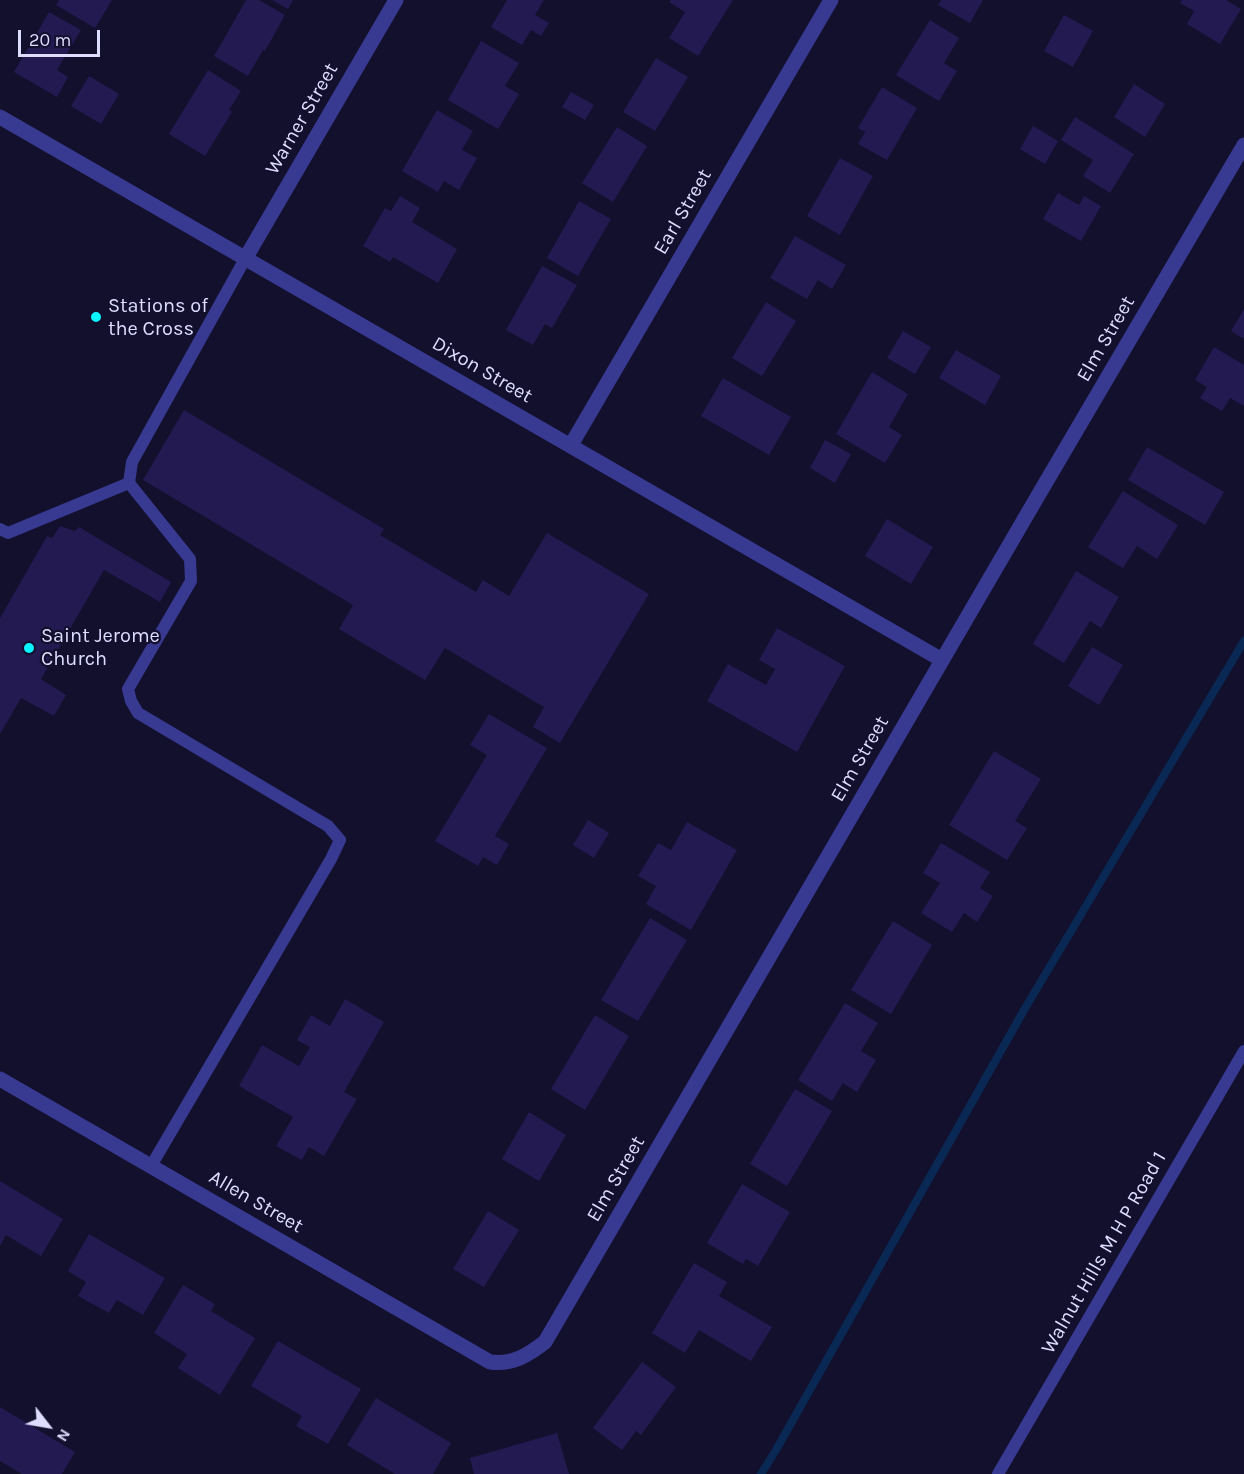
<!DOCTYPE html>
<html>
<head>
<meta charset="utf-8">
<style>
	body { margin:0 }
	#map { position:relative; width:1244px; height:1474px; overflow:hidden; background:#13102e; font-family:Karla,sans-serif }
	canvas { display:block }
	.north { position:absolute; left:18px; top:1396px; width:60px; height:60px; -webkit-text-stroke:4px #13102e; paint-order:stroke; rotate:121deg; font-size:16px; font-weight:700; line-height:24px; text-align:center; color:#dfddff }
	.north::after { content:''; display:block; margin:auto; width:21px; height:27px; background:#dfddff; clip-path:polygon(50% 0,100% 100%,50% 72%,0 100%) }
	.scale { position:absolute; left:18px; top:30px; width:82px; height:27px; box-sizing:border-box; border:3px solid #dfddff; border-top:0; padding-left:8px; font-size:18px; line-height:21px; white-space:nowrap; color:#dfddff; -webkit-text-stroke:4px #13102e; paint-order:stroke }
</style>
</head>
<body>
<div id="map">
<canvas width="1244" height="1474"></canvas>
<div class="north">N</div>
<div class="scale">20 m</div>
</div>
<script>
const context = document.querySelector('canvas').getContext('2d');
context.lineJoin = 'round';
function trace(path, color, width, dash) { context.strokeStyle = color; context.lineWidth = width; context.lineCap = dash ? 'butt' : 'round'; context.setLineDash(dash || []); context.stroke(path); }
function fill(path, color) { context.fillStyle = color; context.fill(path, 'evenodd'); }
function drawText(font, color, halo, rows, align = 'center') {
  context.font = font + ' Karla,sans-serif'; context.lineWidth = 4.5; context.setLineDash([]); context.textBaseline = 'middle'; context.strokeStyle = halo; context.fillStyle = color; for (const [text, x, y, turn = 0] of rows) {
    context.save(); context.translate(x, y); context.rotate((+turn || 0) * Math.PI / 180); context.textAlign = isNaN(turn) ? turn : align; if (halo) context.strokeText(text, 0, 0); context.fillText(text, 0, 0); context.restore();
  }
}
trace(new Path2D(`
	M761,1474L776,1450L1024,1010L1244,641`), '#092954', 8);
fill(new Path2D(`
	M59,0H112L95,28L56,5Z
	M246,0H259L285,15L265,51L263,50L248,76L214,56Z
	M272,0H293L288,9Z
	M507,0H544L535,15L549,23L541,36L531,30L522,45L491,27Z
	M671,0H733L698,56L669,38L685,12L669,2Z
	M941,0H983L970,23L938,5Z
	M1182,0H1226L1241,9L1220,44L1187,24L1194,11L1180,3Z
	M49,12L81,30L57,70L68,77L57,97L14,72Z
	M1064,15L1093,31L1073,67L1044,51Z
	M930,20L959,38L944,63L957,71L939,101L896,75Z
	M481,41L519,63L505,86L519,94L498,129L448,100Z
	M656,58L688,77L655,131L623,112Z
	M208,70L241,91L229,110L232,112L205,156L169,134Z
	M89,76L119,94L101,124L71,106Z
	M1134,84L1165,104L1145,137L1114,117Z
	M882,87L917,108L887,160L858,144L865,132L858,128Z
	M571,92L594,105L585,120L562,107Z
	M437,110L473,131L462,150L477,158L459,190L444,181L438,192L402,171Z
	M1075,117L1134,154L1110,193L1083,176L1093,160L1061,140Z
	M1033,126L1058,141L1045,164L1020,149Z
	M617,127L647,146L613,202L582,183Z
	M840,158L873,176L840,235L807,216Z
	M1058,193L1079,205L1084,196L1101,206L1081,241L1043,219Z
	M400,196L420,208L412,222L457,249L438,283L393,257L390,262L363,246L385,208L391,211Z
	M579,201L611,219L578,276L547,258Z
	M795,236L846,265L832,289L818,280L807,299L770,278Z
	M542,266L577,285L552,328L545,324L533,345L506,330Z
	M766,302L796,321L762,376L732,358Z
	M1244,309V339L1231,331Z
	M903,331L931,347L915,374L887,358Z
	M1214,347L1244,365V406L1230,398L1222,411L1200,398L1207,387L1195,380Z
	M956,350L1001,376L985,405L939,378Z
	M872,372L908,394L889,427L902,435L885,463L836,434Z
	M723,378L791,417L769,455L701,416Z
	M184,410L384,529L380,535L476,592L483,580L509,596L547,533L649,594L560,743L533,727L544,707L445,648L425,680L339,629L353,605L143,480Z
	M825,440L851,454L835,483L810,468Z
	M1147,447L1224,492L1205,525L1128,480Z
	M1123,491L1178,525L1157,559L1137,546L1123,568L1088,547Z
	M887,519L933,547L911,584L865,556Z
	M60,526L75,531L79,527L171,582L160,602L104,570L41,679L66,695L54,716L21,698L0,734V618L47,536L52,538Z
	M1076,571L1119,597L1101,628L1090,621L1064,663L1033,644Z
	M777,628L845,666L797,752L707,701L728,664L766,685L775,669L759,660Z
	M1092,647L1123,665L1099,705L1068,686Z
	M489,714L547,748L495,836L509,844L497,865L483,857L478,866L435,841L487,755L470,745Z
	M994,751L1041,779L1015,821L1027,828L1007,860L949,825Z
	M588,820L609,833L594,858L573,845Z
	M687,822L737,850L691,930L646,904L656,886L638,876L658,843L671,850Z
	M941,843L990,872L980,888L993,896L977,922L964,913L952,932L921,913L940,883L923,873Z
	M650,918L687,940L638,1021L601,1000Z
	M893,921L932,945L891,1014L851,990Z
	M345,999L384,1022L344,1092L357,1099L324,1156L309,1147L302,1160L276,1146L293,1117L239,1086L262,1045L299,1066L310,1047L297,1040L311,1015L330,1026Z
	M845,1003L878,1023L861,1051L876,1060L857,1092L843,1083L832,1101L798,1080Z
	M595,1015L629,1036L585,1110L551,1089Z
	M795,1089L832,1111L787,1186L750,1164Z
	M529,1112L566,1135L539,1181L502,1159Z
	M0,1181L63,1219L41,1256L6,1235L0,1246Z
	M742,1184L790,1212L758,1266L746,1259L743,1264L707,1243Z
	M488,1211L519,1230L484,1287L453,1269Z
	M89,1234L165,1278L143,1315L117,1300L109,1313L78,1296L86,1282L68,1271Z
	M694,1263L727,1282L719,1296L772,1327L751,1361L699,1330L685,1353L652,1333Z
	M183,1285L215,1304L211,1311L255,1338L220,1395L178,1368L187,1354L154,1333Z
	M278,1341L361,1389L328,1444L296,1426L302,1416L251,1386Z
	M642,1362L676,1387L641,1435L636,1431L622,1450L593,1428Z
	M376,1398L451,1443L433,1474H395L347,1445Z
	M0,1407L75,1452L62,1474H22L0,1461Z
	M557,1433L569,1474H474L470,1458Z`), '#221a51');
trace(new Path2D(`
	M0,529L8,533L129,483
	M151,1166L331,859L340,840L328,826L138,713L131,701L128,689L191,581L190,559L129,483L132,462L245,259
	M998,1474L1244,1051`), '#383990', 12);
trace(new Path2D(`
	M0,117L942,660
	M245,259L396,0
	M571,445L831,0
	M0,1079L490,1362C513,1365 528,1355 545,1342L1039,494L1244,145`), '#383990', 15);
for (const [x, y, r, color] of [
	[96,317,6,"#09f5ff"],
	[29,648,6,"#09f5ff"]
]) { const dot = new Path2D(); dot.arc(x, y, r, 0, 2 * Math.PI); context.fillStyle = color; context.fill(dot); trace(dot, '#13102e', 2); }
drawText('20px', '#dfddff', '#13102e', [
	["Warner Street",302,119,-60],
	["Earl Street",683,212,-60],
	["Elm Street",1106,339,-60],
	["Dixon Street",482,370,30],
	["Elm Street",860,759,-60],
	["Elm Street",616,1179,-60],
	["Allen Street",256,1202,30],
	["Walnut Hills M H P Road 1",1104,1253,-60]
]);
drawText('20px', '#dfddff', '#13102e', [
	["Stations of",108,306],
	["the Cross",108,329],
	["Saint Jerome",41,636],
	["Church",41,659]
], 'left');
</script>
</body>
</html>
